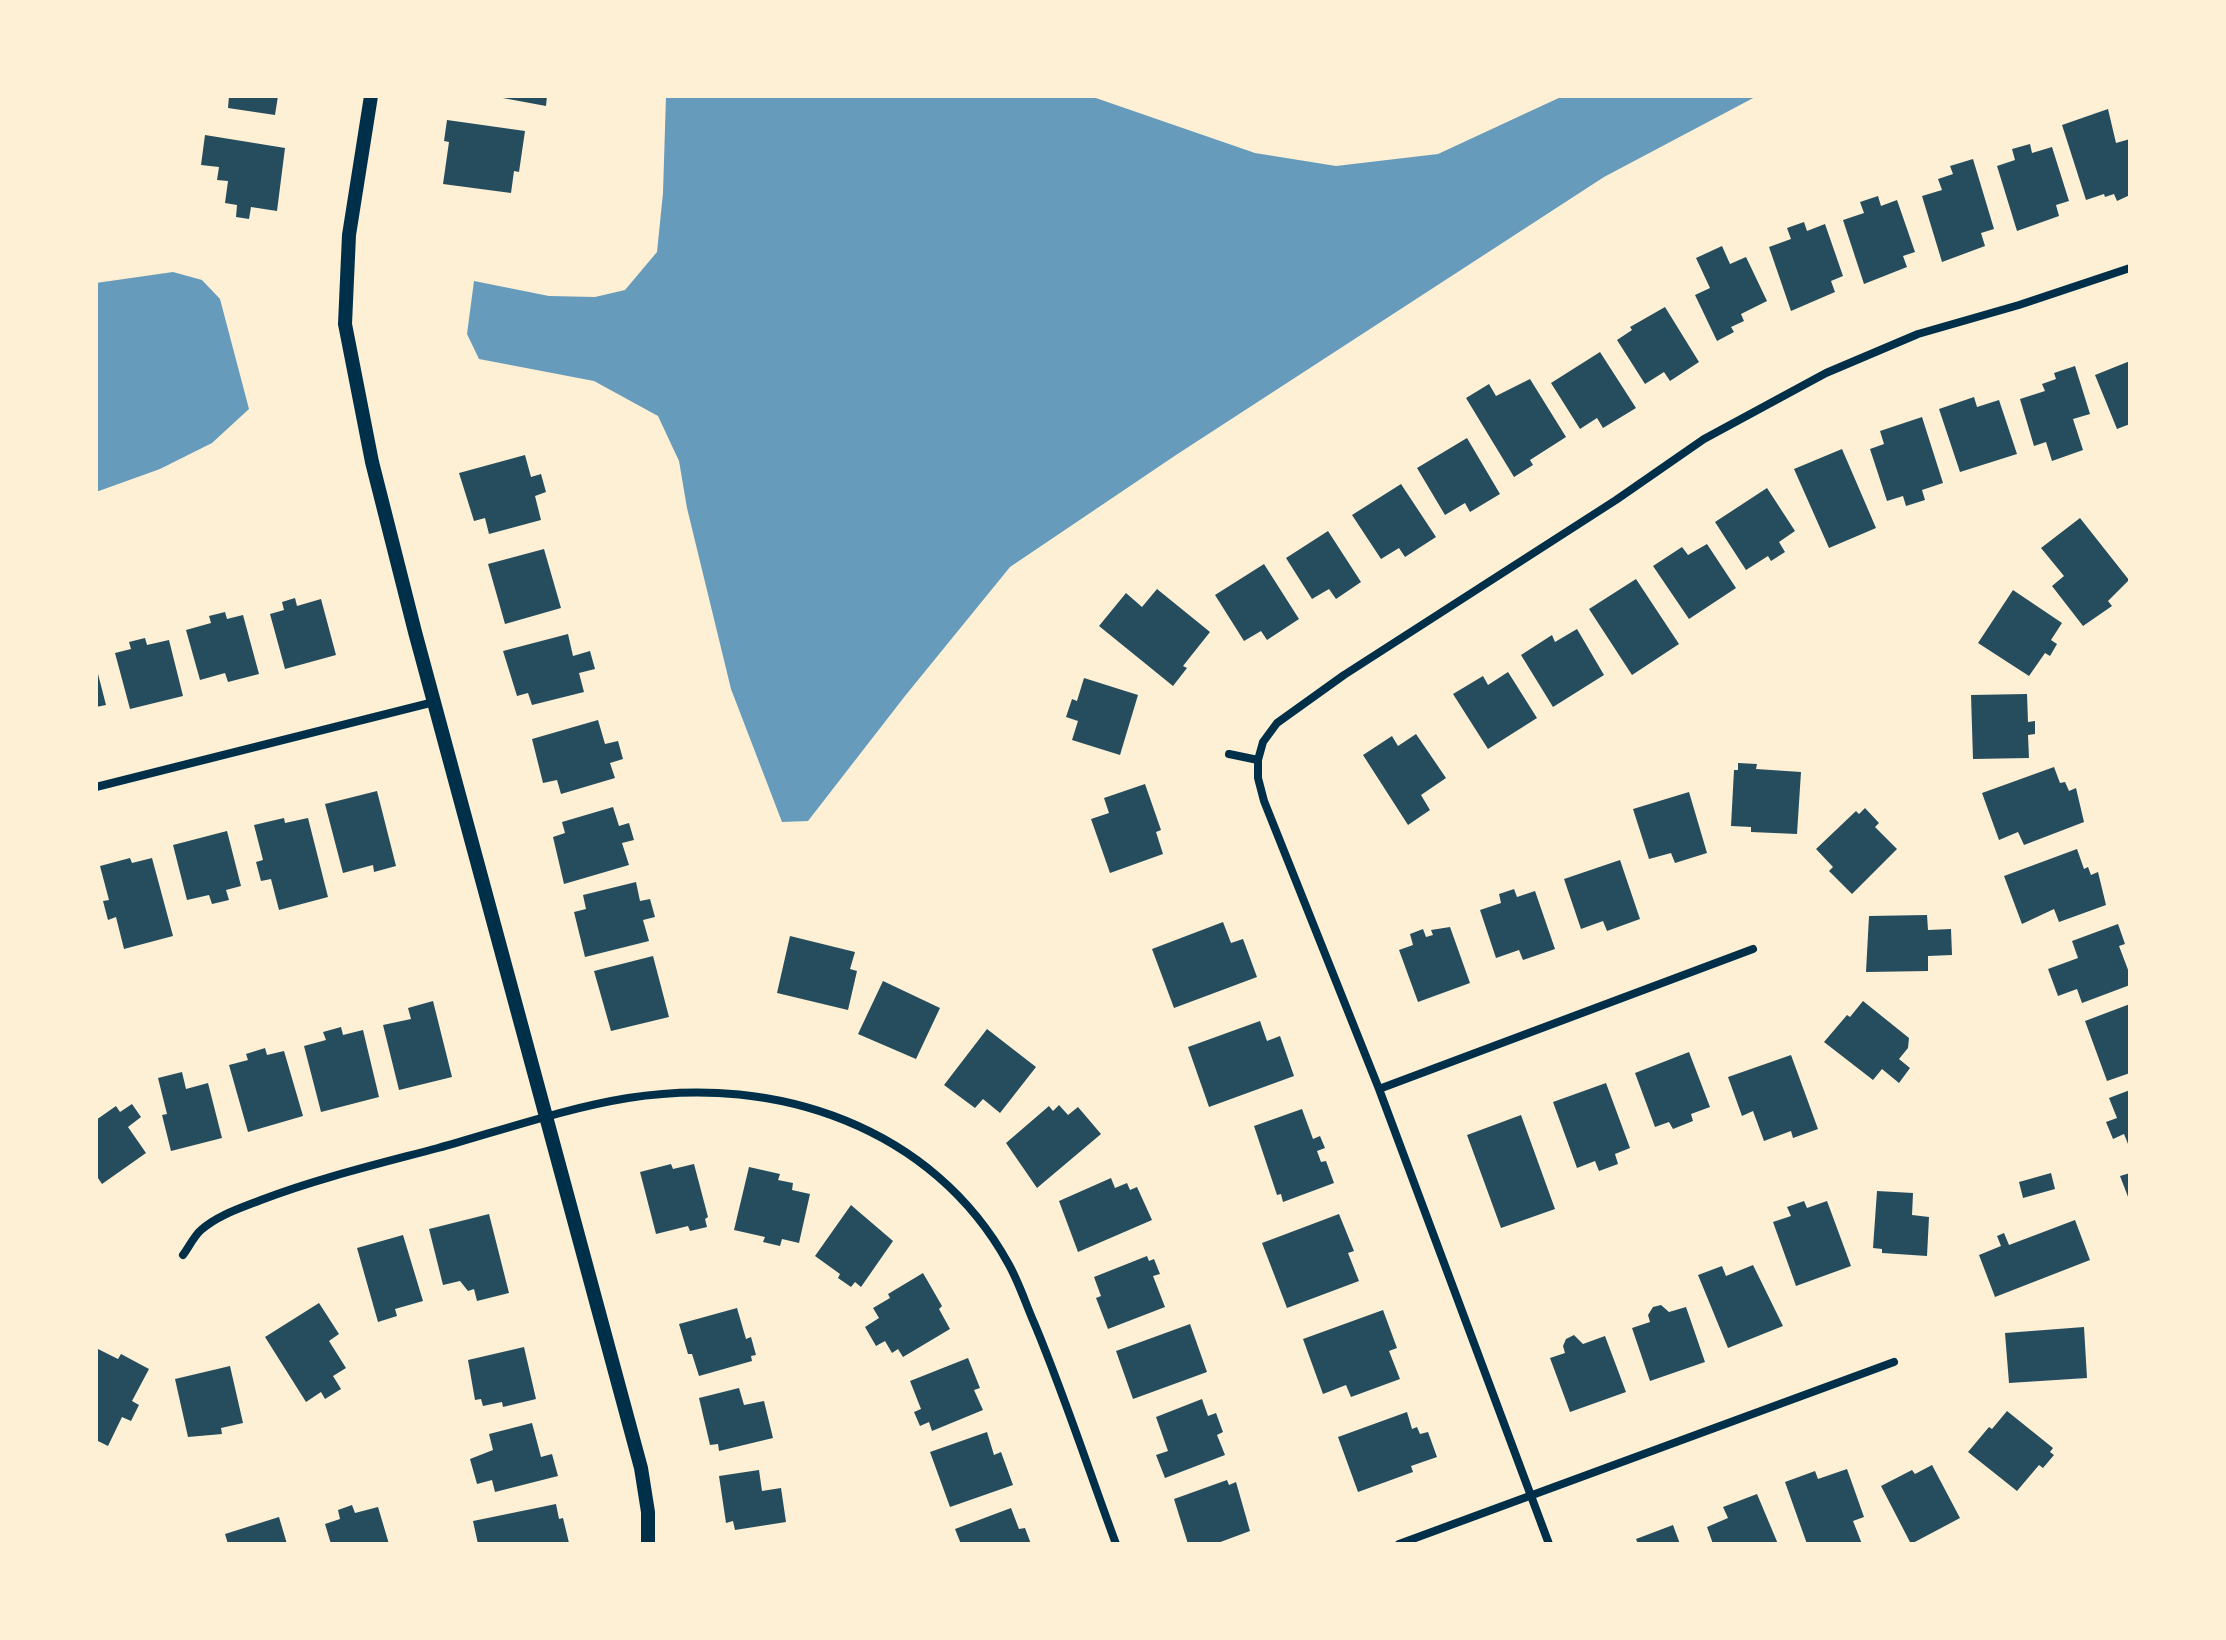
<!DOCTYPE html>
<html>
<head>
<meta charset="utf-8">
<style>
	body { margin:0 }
	#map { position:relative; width:2226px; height:1640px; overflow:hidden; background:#fdf0d5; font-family:Commissioner,sans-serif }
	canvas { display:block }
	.frame { position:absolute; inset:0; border:98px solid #fdf0d5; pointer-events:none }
</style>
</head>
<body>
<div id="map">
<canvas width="2226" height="1640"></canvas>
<div class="frame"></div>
</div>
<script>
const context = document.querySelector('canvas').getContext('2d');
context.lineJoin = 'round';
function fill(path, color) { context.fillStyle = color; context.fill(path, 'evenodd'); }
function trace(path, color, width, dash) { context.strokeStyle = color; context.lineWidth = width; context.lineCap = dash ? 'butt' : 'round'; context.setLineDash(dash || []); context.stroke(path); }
fill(new Path2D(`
	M666,96H1090L1255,153L1336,166L1438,154L1563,96H1757L1604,177L1176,455L1010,567L905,696L808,821L782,822L731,689L687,508L679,461L658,416L594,381L479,359L467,334L474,281L549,296L595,297L625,290L657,252L663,193Z
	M173,272L202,280L220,299L249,409L212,443L160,469L96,492V283Z`), '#669bbc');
fill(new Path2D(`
	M229,96H278L275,115L228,108Z
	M492,96H547L546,106Z
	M2108,109L2116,143L2130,139V195L2117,201L2114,194L2105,197L2104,194L2086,200L2062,125Z
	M447,120L525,131L519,172L514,171L511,193L443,184L449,142L444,141Z
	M205,135L285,148L277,211L251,207L249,219L236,217L237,205L225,203L228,181L217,180L219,167L201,165Z
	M2030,144L2032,153L2052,147L2069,201L2056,205L2059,216L2017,231L1997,166L2015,160L2012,149Z
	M1973,159L1994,229L1981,233L1985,246L1942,262L1922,196L1942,190L1938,179L1953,174L1950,166Z
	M1878,196L1881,206L1897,200L1915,252L1903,256L1907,267L1864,284L1843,220L1864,213L1860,202Z
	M1804,222L1807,231L1825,224L1843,276L1831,281L1835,292L1791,311L1769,247L1791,239L1787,228Z
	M1722,246L1730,264L1746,257L1767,301L1741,314L1744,321L1731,327L1734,332L1717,341L1695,295L1710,288L1696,258Z
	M1665,307L1699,362L1670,381L1664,372L1645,384L1617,340L1632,330L1630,327Z
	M1600,352L1636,408L1603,428L1597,418L1580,429L1551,383Z
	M2130,361V424L2117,429L2095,375Z
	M2075,366L2090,414L2073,419L2083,450L2052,461L2046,442L2034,446L2020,399L2045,391L2042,384L2056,379L2054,373Z
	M1530,379L1566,437L1530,460L1533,465L1514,477L1466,398L1489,384L1496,396Z
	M1974,397L1977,407L1999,400L2017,454L1960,472L1939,409Z
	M1922,417L1943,483L1922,490L1925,500L1906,506L1903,496L1887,501L1870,449L1884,444L1880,431Z
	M1467,438L1500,494L1470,512L1465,503L1445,515L1417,468Z
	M1842,449L1876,528L1829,548L1794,469Z
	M525,455L531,477L541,474L546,492L535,496L541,520L489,534L485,518L474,521L459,473Z
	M1401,484L1436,537L1405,557L1399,548L1381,559L1352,515Z
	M1767,488L1795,531L1779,542L1785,552L1771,561L1768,556L1746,570L1715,522Z
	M2080,518L2129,580L2108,601L2112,606L2083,626L2052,586L2064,576L2041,548Z
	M1328,531L1361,582L1336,599L1329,589L1312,599L1286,558Z
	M1707,544L1736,588L1689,619L1653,566L1682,547L1688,555Z
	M544,549L561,608L505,624L488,564Z
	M1264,564L1299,619L1267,640L1261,631L1244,641L1215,595Z
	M1636,579L1679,644L1632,675L1589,609Z
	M1157,589L1210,632L1183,666L1187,668L1173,686L1099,626L1126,593L1142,607Z
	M2013,590L2062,623L2051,640L2057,644L2050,656L2045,653L2029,676L1978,643Z
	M295,598L297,606L321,599L336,655L285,669L270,614L284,610L282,602Z
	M225,612L227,619L243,615L259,674L228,682L225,673L200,680L186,630L211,623L209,616Z
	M1577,629L1604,675L1553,707L1521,655L1552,635L1555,642Z
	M568,634L573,656L590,651L595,669L579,673L584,692L532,705L528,693L517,696L503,651Z
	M145,638L147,645L169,640L183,696L130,709L115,653L131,649L129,642Z
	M97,670L106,705L96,707V671Z
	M1508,672L1537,718L1488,749L1453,694L1483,676L1488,685Z
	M1084,678L1138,695L1120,755L1072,740L1078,721L1066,717L1072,699L1077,701Z
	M2027,694L2028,722L2035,721V734L2028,735L2029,758L1973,759L1971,695Z
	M598,720L605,744L618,741L623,759L610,763L615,778L561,794L557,780L543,783L532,739Z
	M1416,734L1446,778L1421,795L1430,810L1408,825L1363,755L1392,736L1398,746Z
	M1738,763L1757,764L1756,769L1801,772L1797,834L1751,832V827L1731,826L1734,770H1738Z
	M2054,767L2060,783L2065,782L2069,791L2076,788L2084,822L2024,845L2018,832L1999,840L1982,793Z
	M1145,784L1161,830L1156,832L1163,854L1110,873L1091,819L1109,813L1104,798Z
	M377,791L396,866L374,872L373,865L343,873L325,804Z
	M1689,792L1707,853L1675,863L1671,853L1649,859L1633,809Z
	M613,807L619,826L629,823L634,840L622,843L629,865L564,884L553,837L565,833L562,822Z
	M1865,808L1879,823L1875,827L1897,849L1852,894L1829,871L1833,867L1816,849L1856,811L1859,814Z
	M284,818L285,823L308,818L328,897L279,910L271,879L261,881L256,862L263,860L254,825Z
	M227,831L241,886L226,890L229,900L212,904L209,895L187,900L173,845Z
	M2077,849L2084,869L2088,867L2091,875L2098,872L2106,905L2059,922L2054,909L2022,924L2004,876Z
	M130,858L132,863L152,858L173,936L124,949L116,917L108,920L103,901L109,900L100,866Z
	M1620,860L1640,919L1607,931L1603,921L1581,929L1564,879Z
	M636,882L640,901L650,899L655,917L643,920L649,941L585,957L574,912L586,909L583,895Z
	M1514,889L1517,897L1535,891L1555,949L1523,960L1519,950L1496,958L1480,910L1501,903L1499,894Z
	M1927,915L1928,930L1951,929L1952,955L1928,956V971L1866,972L1869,916Z
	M1223,922L1231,943L1243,939L1257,977L1174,1008L1152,949Z
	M2118,924L2125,944L2119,946L2130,975V985L2082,1003L2077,989L2058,996L2048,969L2078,958L2072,941Z
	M1450,927L1470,983L1418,1002L1399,950L1413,945L1410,934L1423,929L1426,937L1433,935L1431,930Z
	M790,936L855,952L850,969L857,971L848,1010L777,993Z
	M653,956L669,1017L611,1031L594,971Z
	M883,981L940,1008L916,1059L858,1034Z
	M433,1001L452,1077L399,1090L383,1025L411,1019L408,1008Z
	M1863,1001L1909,1038L1908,1048L1899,1059L1910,1068L1899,1083L1882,1069L1873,1080L1824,1042L1847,1015L1850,1017Z
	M2130,1004V1073L2107,1081L2085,1021Z
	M1260,1021L1267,1041L1280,1036L1294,1076L1209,1107L1188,1047Z
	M341,1027L343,1035L363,1030L379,1097L321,1112L304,1046L326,1040L323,1032Z
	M987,1029L1036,1067L1000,1113L983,1099L975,1108L944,1085Z
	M265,1048L267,1055L284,1051L303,1116L248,1132L229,1065L248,1060L246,1054Z
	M1689,1052L1710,1107L1691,1114L1693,1121L1673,1129L1669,1122L1655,1127L1635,1073Z
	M1791,1055L1818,1129L1793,1138L1791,1131L1764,1141L1753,1111L1742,1116L1728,1077Z
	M182,1072L186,1089L208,1083L222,1138L171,1151L162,1115L167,1114L158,1078Z
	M1606,1083L1630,1148L1615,1154L1618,1164L1599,1171L1595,1161L1577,1168L1553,1102Z
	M2130,1090V1149L2124,1134L2113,1139L2106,1122L2117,1118L2109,1098Z
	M132,1104L141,1117L128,1127L146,1153L102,1184L96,1175V1120L116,1106L120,1112Z
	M1059,1105L1068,1115L1078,1107L1101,1134L1037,1188L1006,1143L1049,1106L1053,1111Z
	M1302,1109L1313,1139L1320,1136L1325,1148L1317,1151L1321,1162L1326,1161L1334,1183L1283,1202L1281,1194L1277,1195L1254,1126Z
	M1521,1115L1555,1209L1501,1228L1467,1135Z
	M671,1164L673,1169L694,1164L708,1217L705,1219L707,1227L690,1231L688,1226L656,1234L640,1172Z
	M749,1167L780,1174L778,1180L793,1183L792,1190L810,1194L799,1243L782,1239L780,1246L763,1242L765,1237L734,1230Z
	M2051,1173L2055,1189L2023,1198L2019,1182Z
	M2130,1173V1202L2120,1176Z
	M1111,1178L1115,1188L1127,1183L1130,1190L1137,1187L1152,1220L1078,1252L1059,1201Z
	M1877,1191L1913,1193L1912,1215L1929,1217L1927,1256L1882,1253V1249L1873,1248Z
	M1804,1201L1807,1208L1827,1201L1851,1266L1796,1286L1773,1222L1791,1216L1787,1207Z
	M851,1205L893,1241L861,1287L855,1282L851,1287L838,1278L840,1274L815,1256Z
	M489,1214L509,1293L477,1301L474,1289L468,1291L460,1281L443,1285L429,1229Z
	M1339,1214L1354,1251L1348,1253L1359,1281L1287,1308L1262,1243Z
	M2075,1220L2090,1260L1995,1297L1979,1255L2001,1246L1997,1236L2004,1233L2009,1245Z
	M403,1235L423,1301L395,1309L397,1316L378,1322L357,1248Z
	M1147,1256L1149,1261L1154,1259L1160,1274L1153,1276L1165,1307L1108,1329L1096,1298L1101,1296L1094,1277Z
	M1753,1265L1783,1326L1728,1348L1698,1275L1722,1266L1726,1276Z
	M923,1273L942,1306L939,1309L950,1329L903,1357L898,1349L892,1353L885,1341L876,1346L865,1327L879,1318L873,1308L890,1298L888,1294Z
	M319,1303L339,1334L329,1341L346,1368L333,1376L341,1389L325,1399L321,1392L306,1402L265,1337Z
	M1661,1305L1669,1312L1686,1307L1705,1362L1650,1381L1632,1328L1650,1322L1648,1315L1653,1307Z
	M737,1308L746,1339L751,1337L756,1355L751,1356L752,1361L699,1376L692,1354H688L679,1324Z
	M1383,1310L1397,1348L1389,1351L1400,1379L1351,1397L1346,1385L1323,1394L1303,1339Z
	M1190,1324L1207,1372L1133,1399L1116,1351Z
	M2084,1327L2087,1378L2009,1383L2005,1333Z
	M1574,1335L1583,1344L1605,1336L1626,1392L1570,1412L1550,1358L1565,1353L1563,1346L1566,1339Z
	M524,1347L536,1399L503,1407L502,1402L483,1406L481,1399L475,1400L468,1360Z
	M98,1349L118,1359L121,1354L149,1369L132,1401L139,1405L131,1421L122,1417L108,1446L96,1440V1354Z
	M968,1358L980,1388L974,1390L983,1410L932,1431L929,1422L920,1426L914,1412L921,1409L910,1381Z
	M230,1366L243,1423L221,1428L222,1434L188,1437L175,1379Z
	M739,1388L744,1405L764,1401L773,1438L719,1451L718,1444L710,1445L699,1398Z
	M1202,1399L1208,1416L1216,1413L1223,1432L1217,1435L1225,1455L1165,1478L1156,1455L1168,1451L1156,1417Z
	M2007,1411L2053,1448L2050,1452L2054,1455L2043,1468L2039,1465L2017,1491L1968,1452L1989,1427L1992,1429Z
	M1407,1412L1412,1429L1417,1427L1420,1434L1428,1432L1437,1457L1411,1466L1413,1472L1358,1492L1338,1437Z
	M532,1423L541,1457L552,1454L558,1476L495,1492L492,1480L477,1484L470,1459L493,1450L489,1434Z
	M987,1432L994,1455L1001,1452L1013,1485L950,1507L930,1452Z
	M1932,1465L1960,1518L1911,1544L1881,1486L1912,1470L1915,1474Z
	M1847,1469L1864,1517L1853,1521L1862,1544H1807L1785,1482L1815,1471L1818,1479Z
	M759,1470L762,1491L781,1488L786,1522L735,1530L733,1521L726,1523L719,1476Z
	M1227,1480L1229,1485L1236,1482L1250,1531L1215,1544H1188L1174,1499Z
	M1757,1494L1778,1544H1713L1707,1527L1728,1518L1723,1507Z
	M556,1504L559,1519L563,1518L569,1543L478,1544L473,1521Z
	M352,1505L355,1513L378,1507L389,1544H331L325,1524L340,1519L338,1510Z
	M1011,1508L1019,1529L1025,1528L1031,1544H961L955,1529Z
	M279,1517L287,1544H228L225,1534Z
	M1673,1525L1680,1544H1638L1636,1539Z`), '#264d5e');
trace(new Path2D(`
	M1229,754L1258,760
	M96,787L434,702
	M1379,1089L1753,949
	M183,1255C189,1247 194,1236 201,1230C218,1215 241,1208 261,1200C319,1178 378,1164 438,1148C499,1131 566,1108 628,1098C776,1074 933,1127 1008,1263C1019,1282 1026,1305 1035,1325C1065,1397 1089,1471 1116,1544
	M1399,1544L1894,1362
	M1549,1544L1379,1089L1264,801L1258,778V760L1263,742L1277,723L1344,675L1616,500L1704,439L1826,373L1918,334L2019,305L2130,268`), '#003049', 8);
trace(new Path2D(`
	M371,96L349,235L345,324L372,462L415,632L641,1468L648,1512V1544`), '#003049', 14);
</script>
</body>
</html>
